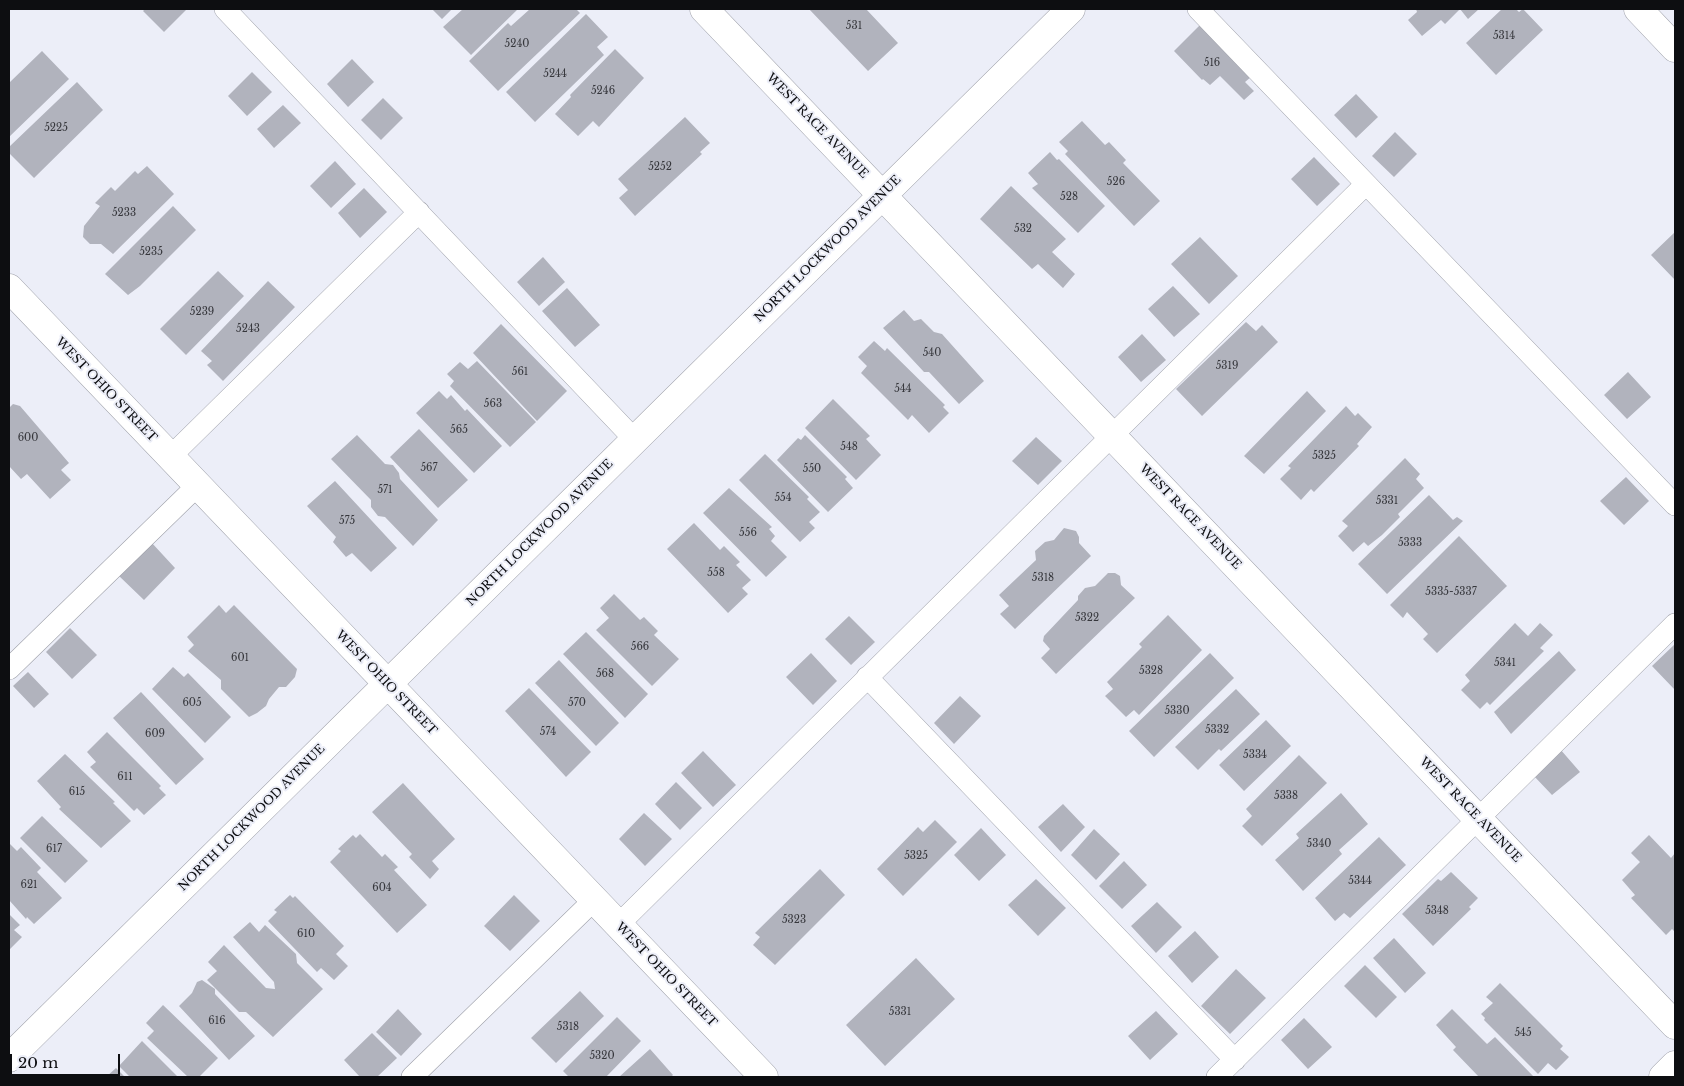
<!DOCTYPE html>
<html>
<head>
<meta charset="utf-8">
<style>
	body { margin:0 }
	#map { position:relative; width:1684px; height:1086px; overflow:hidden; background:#eceef8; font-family:"Libre Baskerville",serif }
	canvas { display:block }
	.frame { position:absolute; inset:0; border:10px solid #0d0e11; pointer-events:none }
	.scale { position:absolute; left:10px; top:1054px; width:110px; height:22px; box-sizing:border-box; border:2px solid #0d0e11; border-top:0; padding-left:6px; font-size:15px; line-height:18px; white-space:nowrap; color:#0d0e11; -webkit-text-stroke:4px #eceef8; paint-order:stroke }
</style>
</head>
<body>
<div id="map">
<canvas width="1684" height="1086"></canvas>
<div class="frame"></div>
<div class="scale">20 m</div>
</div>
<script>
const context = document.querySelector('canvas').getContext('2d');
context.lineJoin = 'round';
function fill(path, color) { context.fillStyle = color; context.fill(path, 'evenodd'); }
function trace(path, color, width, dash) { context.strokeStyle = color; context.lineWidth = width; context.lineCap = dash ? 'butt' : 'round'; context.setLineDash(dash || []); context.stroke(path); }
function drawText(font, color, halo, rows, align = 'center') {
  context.font = font + ' "Libre Baskerville",serif'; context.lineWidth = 4; context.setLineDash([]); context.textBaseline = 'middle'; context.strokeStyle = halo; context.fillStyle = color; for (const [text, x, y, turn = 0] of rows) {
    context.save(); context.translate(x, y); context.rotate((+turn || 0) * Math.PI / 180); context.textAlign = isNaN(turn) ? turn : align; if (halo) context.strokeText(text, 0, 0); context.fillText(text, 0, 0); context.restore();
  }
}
fill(new Path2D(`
	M145,9H187L164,32L143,11Z
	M432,9H452L442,19Z
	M463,9H518L471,55L443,27Z
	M530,9H576L580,13L498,91L469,61L508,23L511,26Z
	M809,9H866L898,43L868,71Z
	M1416,9H1479L1468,19L1460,9L1445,24L1441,20L1422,36L1408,20L1417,12Z
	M1502,9H1516L1519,12L1523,9L1543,30L1496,75L1466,43Z
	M586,14L608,37L597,47L604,55L535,122L506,92Z
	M1201,24L1251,77L1245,82L1254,91L1244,100L1220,76L1210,85L1203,79L1202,80L1174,51Z
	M615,49L644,78L599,127L593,121L578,136L555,114L571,97L570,95Z
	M42,51L69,79L9,137V83Z
	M352,59L374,82L348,107L327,84Z
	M252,72L272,92L247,116L228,96Z
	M77,82L103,110L34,178L9,153V147Z
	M1356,94L1378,117L1356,138L1334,115Z
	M383,98L403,118L381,140L361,120Z
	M283,105L301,123L274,148L257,129Z
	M685,117L710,143L700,152L702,154L635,216L619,198L628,190L618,179Z
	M1082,121L1105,145L1109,142L1126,160L1123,163L1160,201L1134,226L1065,154L1068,151L1059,142Z
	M1395,132L1417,154L1394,177L1372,156Z
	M1050,152L1057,160L1059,159L1105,206L1078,233L1032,188L1038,184L1028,173Z
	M1314,157L1340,184L1317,206L1291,179Z
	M335,161L356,184L331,208L310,186Z
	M147,166L174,194L113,254L101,244H90L83,237L84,226L100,206L95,203L111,187L115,191L135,171L138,174Z
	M1011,186L1066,239L1052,252L1075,274L1063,288L1038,264L1032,269L980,219Z
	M364,188L387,212L360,238L338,213Z
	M173,206L196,230L140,286L128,295L105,274Z
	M1675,232V280L1651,255Z
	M1200,237L1238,276L1209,304L1171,264Z
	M543,257L565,282L539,306L517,282Z
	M218,271L244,296L186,355L160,329Z
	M268,281L295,307L223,381L207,365L212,361L201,351Z
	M1173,286L1200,314L1174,337L1148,309Z
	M567,288L600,325L575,347L542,311Z
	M904,310L914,321L921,319L934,332L942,334L984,381L959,404L929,372H924L883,328Z
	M1246,322L1256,331L1262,325L1278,342L1202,416L1176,389Z
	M501,324L567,391L537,421L473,353Z
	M1142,334L1166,360L1141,382L1118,357Z
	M874,341L885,351L887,348L945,405L943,407L949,413L929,433L912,415L908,420L861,373L867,366L858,357Z
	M477,361L536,422L510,447L450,386L454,381L447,374L460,362L468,369Z
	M1628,372L1651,397L1627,419L1604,395Z
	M439,391L447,399L451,395L465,411L467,409L502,446L474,473L416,413Z
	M1307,391L1326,411L1264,474L1244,456Z
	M833,399L870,436L866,439L881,455L856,480L805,428Z
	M13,404L20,406L69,463L61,470L71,480L50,499L27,474L21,479L9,466V408Z
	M1346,406L1355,416L1358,413L1372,427L1357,444L1359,446L1314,492L1311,489L1301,500L1280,479L1291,468L1288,466Z
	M419,429L468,480L438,508L390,457Z
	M357,435L385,464L393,465L399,473L400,479L438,520L413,546L385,517L378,516L371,507V500L331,459Z
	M805,435L847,477L845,479L853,488L828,512L777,460L798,438L801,440Z
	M1036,437L1062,461L1038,485L1012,461Z
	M765,454L809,497L807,499L820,512L809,522L815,528L800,542L739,480Z
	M1405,458L1420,474L1416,479L1424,488L1398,514L1400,517L1382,535L1368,546L1364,542L1353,552L1338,536L1348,526L1342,521Z
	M1626,477L1649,501L1624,525L1600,501Z
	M335,481L397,548L371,572L352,553L346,557L333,542L336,537L307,506Z
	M729,488L772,527L769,529L775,536L771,541L787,557L766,577L703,513Z
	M1429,495L1453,520L1457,517L1463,521L1387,594L1358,564Z
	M694,523L720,550L724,546L740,562L736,565L751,580L742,588L748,594L728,613L667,549Z
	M1064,528L1076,531L1079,537V543L1091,556L1015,629L1000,614L1009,606L999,595L1036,560L1035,551L1045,542L1054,540Z
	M1459,536L1507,586L1437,653L1423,639L1428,634L1407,612L1403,618L1390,605Z
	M151,542L175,568L144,600L118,575Z
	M1108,573H1115L1120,576L1121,585L1135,598L1056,674L1041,658L1050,649L1043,641L1044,636L1078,600V596L1085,588L1095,586Z
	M614,594L640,620L644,617L658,631L654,635L679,659L652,686L596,630L609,618L600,608Z
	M219,605L226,613L234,605L297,669L295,677L286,687H279L269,699L266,706L257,713L249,717L221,689V680L188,651L194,645L187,637Z
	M1168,615L1202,650L1139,715L1134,710L1126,717L1105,696L1113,689L1107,682L1142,647L1139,644Z
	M849,616L875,642L851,665L825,639Z
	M1515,623L1528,636L1540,623L1553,635L1540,648L1544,651L1490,705L1487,702L1480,709L1461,690L1470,681L1465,675Z
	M70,628L97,655L72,679L46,652Z
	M586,632L648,694L625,718L563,654Z
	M1675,644V690L1652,666Z
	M1559,651L1576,670L1511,734L1494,712Z
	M811,653L837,681L813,705L786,677Z
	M1210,653L1234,678L1154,757L1129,731Z
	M559,660L619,723L596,746L535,683Z
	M173,667L184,677L188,673L231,717L205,743L152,689Z
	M28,672L49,694L34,708L13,686Z
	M529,688L591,752L566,777L505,711Z
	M1236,689L1260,714L1221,751L1219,749L1198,770L1175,747Z
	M141,692L204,759L176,785L113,718Z
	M960,696L981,716L954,744L934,723Z
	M1266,720L1291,746L1244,791L1219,765Z
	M107,732L161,786L159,788L166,795L144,815L137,808L134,811L90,767L96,762L87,752Z
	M1560,749L1580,772L1552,795L1533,775Z
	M703,751L736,785L713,807L681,773Z
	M65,754L115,802L113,803L131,821L101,848L59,809L61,807L37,781Z
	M1299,755L1327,783L1262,846L1242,826L1252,816L1246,809Z
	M676,782L702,808L680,830L655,804Z
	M403,783L455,839L432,861L439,869L430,879L409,857L412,854L372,812Z
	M1341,793L1368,824L1339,850L1342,854L1303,891L1275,860L1299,838L1296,834Z
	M1063,804L1085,827L1061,852L1038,827Z
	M644,813L672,839L645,866L619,839Z
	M42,816L88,861L65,883L20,838Z
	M935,820L957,842L903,896L877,869L918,827L923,832Z
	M981,828L1006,855L979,881L954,855Z
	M1094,829L1120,854L1096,880L1071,855Z
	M360,834L382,857L385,854L398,867L394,870L427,905L397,933L330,862L341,851L338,849L353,835L356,838Z
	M1649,835L1671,858L1675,853V932L1672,929L1666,935L1631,898L1635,895L1622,880L1640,862L1631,853Z
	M1379,837L1406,865L1350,918L1344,913L1335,921L1315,898Z
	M9,843L17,851L21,847L41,868L37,872L62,898L34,924L27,917L26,919L9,900Z
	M1124,861L1147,885L1122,909L1099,886Z
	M820,869L845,895L775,965L753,945L760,937L755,933Z
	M1451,872L1478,898L1469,907L1471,909L1433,946L1402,914L1438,879L1441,881Z
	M1036,879L1066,908L1038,936L1008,905Z
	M290,895L293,898L295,896L344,946L336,954L348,966L334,980L321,968L317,972L268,921L277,912L274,910Z
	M514,895L540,921L510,951L484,926Z
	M1157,902L1182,927L1156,953L1131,926Z
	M9,914L20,925L14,930L22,937L9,950Z
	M250,922L259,932L265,925L296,954L297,963L323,989L273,1037L246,1012H239L207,980L217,971L208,962L224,945L266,988L275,989L274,982L233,937Z
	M1195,931L1219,957L1192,983L1168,956Z
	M1394,938L1426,973L1405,993L1373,958Z
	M916,958L955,999L885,1066L846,1025Z
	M1365,965L1397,997L1376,1018L1344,986Z
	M1236,969L1266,998L1230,1034L1201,1006Z
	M202,980L215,989V994L255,1036L229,1060L179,1006L192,993L197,982Z
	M1500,983L1563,1046L1560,1049L1569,1057L1556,1070L1548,1063L1538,1074L1484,1020L1485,1018L1481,1014L1493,1003L1486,997Z
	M580,991L604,1016L556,1063L531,1038Z
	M163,1005L218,1058L199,1077H188L147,1038L154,1031L146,1023Z
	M398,1009L422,1034L401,1056L376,1032Z
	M1452,1009L1487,1044L1495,1037L1534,1077H1479L1453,1050L1456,1047L1436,1025Z
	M1156,1011L1178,1034L1150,1060L1128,1036Z
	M617,1017L641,1041L606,1077H569L563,1071Z
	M1304,1018L1332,1047L1308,1069L1281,1040Z
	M372,1033L397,1058L377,1077H360L344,1060Z
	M142,1041L178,1077H130L119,1066Z
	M650,1049L673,1075L671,1077H619Z
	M116,1068L125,1077H106Z`), '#b1b3bd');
const lane = new Path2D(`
	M225,9L635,440
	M1198,9L1675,505
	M170,457L419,212
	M9,669L198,485
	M867,677L1235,1060
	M618,925L1366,184
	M412,1077L594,900
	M1217,1077L1675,624`);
const street = new Path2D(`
	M704,9L1675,1025
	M1638,9L1675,48
	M9,288L764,1077
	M9,1058L1071,9
	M1663,1077L1675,1065`);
trace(lane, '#9d9fa8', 22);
trace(street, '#9d9fa8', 29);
trace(lane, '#fff', 21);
trace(street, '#fff', 28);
drawText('10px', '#36373c', null, [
	["531",854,26],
	["5314",1504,36],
	["5240",517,44],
	["516",1212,63],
	["5244",555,74],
	["5246",603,91],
	["5225",56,128],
	["5252",660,167],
	["526",1116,182],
	["528",1069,197],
	["5233",124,213],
	["532",1023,229],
	["5235",151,252],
	["5239",202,312],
	["5243",248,329],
	["540",932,353],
	["5319",1227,366],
	["561",520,372],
	["544",903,389],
	["563",493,404],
	["565",459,430],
	["600",28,438],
	["548",849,447],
	["5325",1324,456],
	["567",429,468],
	["550",812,469],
	["571",385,490],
	["554",783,498],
	["5331",1387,501],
	["575",347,521],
	["556",748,533],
	["5333",1410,543],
	["558",716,573],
	["5318",1043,578],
	["5335-5337",1451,592],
	["5322",1087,618],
	["566",640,647],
	["601",240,658],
	["5341",1505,663],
	["5328",1151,671],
	["568",605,674],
	["605",192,703],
	["570",577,703],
	["5330",1177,711],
	["5332",1217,730],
	["574",548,732],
	["609",155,734],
	["5334",1255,755],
	["611",125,777],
	["615",77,792],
	["5338",1286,796],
	["5340",1319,844],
	["617",54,849],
	["5325",916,856],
	["5344",1360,881],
	["621",29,885],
	["604",382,888],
	["5348",1437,911],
	["5323",794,920],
	["610",306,934],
	["5331",900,1012],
	["616",217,1021],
	["5318",568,1027],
	["545",1523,1033],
	["5320",602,1056]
]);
drawText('12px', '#0d0e11', '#eceef8', [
	["WEST RACE AVENUE",817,126,46],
	["NORTH LOCKWOOD AVENUE",828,249,-45],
	["WEST OHIO STREET",106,390,46],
	["WEST RACE AVENUE",1190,517,46],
	["NORTH LOCKWOOD AVENUE",540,533,-45],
	["WEST OHIO STREET",386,683,46],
	["WEST RACE AVENUE",1470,810,46],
	["NORTH LOCKWOOD AVENUE",252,818,-45],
	["WEST OHIO STREET",666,975,46]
]);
</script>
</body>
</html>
